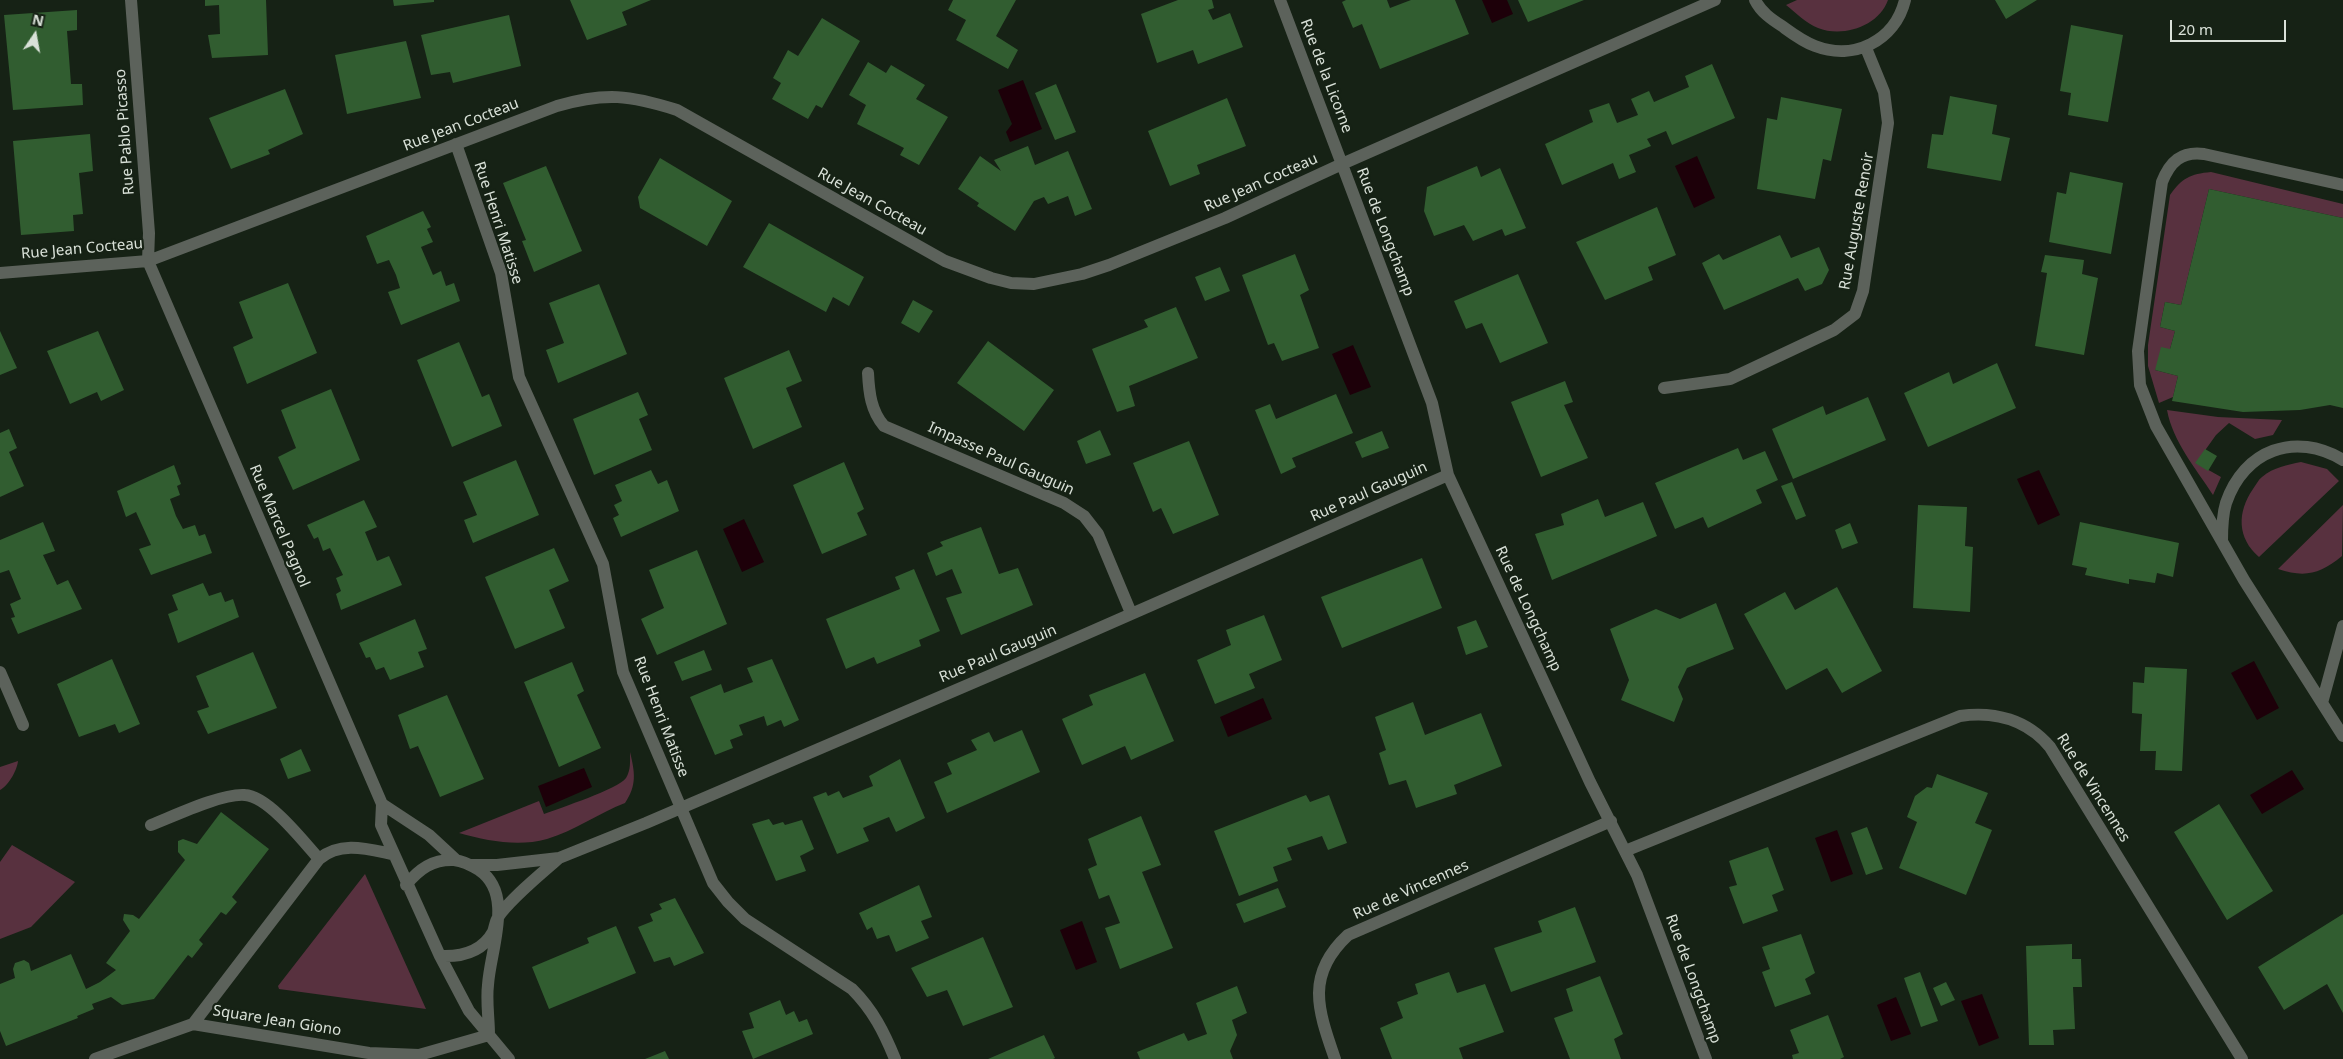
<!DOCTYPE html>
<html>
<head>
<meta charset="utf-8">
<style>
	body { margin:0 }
	#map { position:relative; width:2343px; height:1059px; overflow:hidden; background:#162215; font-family:"Noto Sans",sans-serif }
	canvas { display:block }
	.north { position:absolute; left:10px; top:10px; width:50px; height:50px; -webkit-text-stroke:4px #162215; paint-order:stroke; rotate:12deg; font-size:14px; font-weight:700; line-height:20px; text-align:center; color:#d9e1d8 }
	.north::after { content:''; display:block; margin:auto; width:18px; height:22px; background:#d9e1d8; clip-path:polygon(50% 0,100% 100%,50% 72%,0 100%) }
	.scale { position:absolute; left:2170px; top:20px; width:116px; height:22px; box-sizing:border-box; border:2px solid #d9e1d8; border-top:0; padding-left:6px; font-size:15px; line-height:18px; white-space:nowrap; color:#d9e1d8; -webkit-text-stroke:4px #162215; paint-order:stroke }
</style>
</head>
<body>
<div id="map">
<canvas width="2343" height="1059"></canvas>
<div class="north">N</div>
<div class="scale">20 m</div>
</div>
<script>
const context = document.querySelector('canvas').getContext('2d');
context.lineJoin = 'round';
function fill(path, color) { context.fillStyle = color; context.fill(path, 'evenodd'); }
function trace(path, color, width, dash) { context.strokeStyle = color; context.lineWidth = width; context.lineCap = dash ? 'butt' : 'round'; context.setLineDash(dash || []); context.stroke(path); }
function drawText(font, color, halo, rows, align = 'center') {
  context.font = font + ' "Noto Sans",sans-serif'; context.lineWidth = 4.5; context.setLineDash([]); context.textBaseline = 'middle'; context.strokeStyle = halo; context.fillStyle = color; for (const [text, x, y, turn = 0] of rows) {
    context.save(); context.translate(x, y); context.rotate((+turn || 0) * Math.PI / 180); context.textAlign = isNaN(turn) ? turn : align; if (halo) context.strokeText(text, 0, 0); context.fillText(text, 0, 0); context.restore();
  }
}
fill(new Path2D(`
	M1797,0H1888C1879,26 1843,38 1818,28C1806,23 1796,13 1786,5Z
	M2211,172L2343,204V218L2209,189L2181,305L2165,302L2160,327L2175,331L2170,349L2155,370L2178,376L2173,397L2159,403L2148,366V345L2170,195C2182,178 2190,174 2211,172Z
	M2167,410L2218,417L2282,420L2273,435L2255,439L2229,423L2216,435L2196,463L2221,477L2213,495C2195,467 2173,442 2167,410Z
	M2301,462L2327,469L2339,481L2259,557C2237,538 2237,512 2253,489C2256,485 2258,480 2262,477C2274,467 2287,465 2301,462Z
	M2343,505L2342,556C2320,574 2305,578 2278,569Z
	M630,752C635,773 637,785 625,803C599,813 574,831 547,839C518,847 488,841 459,833L539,801L544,814C560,808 618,789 626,778C631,770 630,761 630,752Z
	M18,761C17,771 8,786 0,790V767Z
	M12,845L75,882L31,927L0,939V862Z
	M365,874L426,1009L279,989L278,986Z`), '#58313f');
fill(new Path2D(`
	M1482,0H1507L1513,14L1492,23Z
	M1023,80L1042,129L1010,142L1006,132L1012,124L998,90Z
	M1697,156L1715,198L1694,208L1675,166Z
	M1353,345L1371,387L1350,395L1332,354Z
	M2039,470L2060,515L2038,525L2017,479Z
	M744,519L764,562L742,572L723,529Z
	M2254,661L2279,708L2257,720L2231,673Z
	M1263,698L1272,719L1228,737L1220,717Z
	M584,768L592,787L546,807L538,786Z
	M2292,770L2304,789L2262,814L2250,795Z
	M1837,830L1853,874L1831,882L1815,838Z
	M1082,921L1097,962L1076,970L1060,930Z
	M1982,994L1999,1038L1979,1046L1961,1001Z
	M1896,997L1911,1034L1891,1041L1877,1005Z`), '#1d0009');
fill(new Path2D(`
	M205,0H266L268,55L212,58L208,35L220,34L219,5L205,6Z
	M393,0H434V2L394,6Z
	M570,0H651L622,12L627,25L587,40Z
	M953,0H1016L996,36L1018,50L1008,69L956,40L966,20L948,10Z
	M1178,0H1212L1214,8L1208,10L1213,20L1230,13L1243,47L1198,64L1193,50L1157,63L1141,14Z
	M1346,0H1387L1390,8L1411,0H1455L1469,34L1380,69L1362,24L1353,28L1342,2Z
	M1518,0H1584L1528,22Z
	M1995,0H2037L2006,19Z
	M77,10V30L67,31L71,84H82L83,105L13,110L4,15Z
	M509,15L521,66L453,83L450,72L431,75L421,35Z
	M822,18L860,41L822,108L816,105L808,119L772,99L781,83L773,78L788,50L798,56Z
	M2071,25L2123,35L2108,122L2068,115L2071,93L2060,91Z
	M406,41L421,98L347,114L335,55Z
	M868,62L886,73L891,65L925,85L916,99L948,117L919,165L900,155L904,148L857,124L866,105L849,95Z
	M1712,64L1735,118L1672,145L1666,131L1647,139L1651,146L1629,155L1636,172L1619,179L1613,163L1562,185L1545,144L1593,122L1589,110L1609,103L1617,123L1638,115L1631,99L1649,91L1654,102L1689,87L1685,76Z
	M1056,84L1076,132L1055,140L1035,93Z
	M285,89L303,134L268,150L270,154L231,169L209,118Z
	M1950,96L1997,105L1992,134L2010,138L2001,181L1927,168L1932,134L1943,135Z
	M1781,97L1842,109L1831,161L1823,159L1815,199L1757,189L1767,118L1777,120Z
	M1227,98L1246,146L1197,165L1200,174L1170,186L1148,131Z
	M90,134L93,171L79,173L83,214L73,215L74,231L21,235L13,141Z
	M1028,146L1035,165L1068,151L1092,209L1075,216L1068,196L1048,204L1044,197L1034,201L1015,231L977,206L979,203L958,189L980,156L1001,171L994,160Z
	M660,158L732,201L707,246L640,208L638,197Z
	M546,166L582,251L534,272L522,241L526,240L503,183Z
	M1477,166L1481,177L1500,168L1526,228L1505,236L1502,229L1473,241L1464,225L1434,236L1424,211L1427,187Z
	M2070,172L2123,183L2111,254L2049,242L2057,192L2066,194Z
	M2209,189L2343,218V408L2330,405L2300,410L2243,412L2172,401L2178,376L2155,370L2161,347L2170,349L2175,331L2160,327L2165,302L2181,305Z
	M1657,207L1676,255L1648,267L1653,280L1605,300L1576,242Z
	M423,211L431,227L427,229L433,242L421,247L433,275L441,271L446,286L454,283L460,301L401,325L388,292L400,288L396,275L389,260L377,264L366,236Z
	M769,223L864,277L849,306L833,297L826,312L743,267Z
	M1780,235L1791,258L1819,247L1829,270L1822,284L1805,291L1798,278L1724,310L1702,263L1719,254L1723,260Z
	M1295,254L1309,290L1300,295L1319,348L1282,361L1274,343L1268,345L1242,275Z
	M2045,255L2084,260L2082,274L2098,278L2084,355L2035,346L2047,273L2041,272Z
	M1220,267L1230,291L1205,301L1195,277Z
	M1518,274L1548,343L1500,363L1482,323L1466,329L1454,301Z
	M288,283L317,353L247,384L233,347L253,338L239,302Z
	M599,284L627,354L558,383L546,350L564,343L549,303Z
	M913,300L933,311L919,333L901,323Z
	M1176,307L1198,358L1129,386L1135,406L1117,412L1092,349L1148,327L1144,320Z
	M0,331L17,368L0,375Z
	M98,331L124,390L101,401L97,392L70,404L47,351Z
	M988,341L1054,390L1024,431L957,383Z
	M459,342L482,397L489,394L502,426L452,447L417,360Z
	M789,350L802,381L786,388L802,427L753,449L724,378Z
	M1997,363L2016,408L1928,447L1904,393L1949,372L1953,384Z
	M1565,381L1573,402L1564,405L1588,458L1541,477L1511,402Z
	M331,389L360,460L293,490L278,457L296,448L281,410Z
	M638,392L648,415L639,419L652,450L594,475L573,419Z
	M1336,394L1353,433L1292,458L1296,467L1281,474L1255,410L1270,404L1276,419Z
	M1868,397L1886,440L1793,479L1772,429L1823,406L1826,415Z
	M9,429L17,448L9,452L24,486L0,497V433Z
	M1100,430L1111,455L1086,464L1077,441Z
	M1382,431L1389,448L1362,458L1355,442Z
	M1189,441L1219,515L1173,534L1161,508L1153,512L1133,463Z
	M1738,448L1743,460L1765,451L1778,480L1756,490L1762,503L1708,528L1703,517L1675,529L1655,483Z
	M2205,449L2217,456L2208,471L2195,463Z
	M516,460L539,515L473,543L464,520L477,515L463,482Z
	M844,462L864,509L857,513L867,535L822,554L793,485Z
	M174,465L181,484L177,486L180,495L170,499L176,516L183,529L195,525L199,536L205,534L212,553L151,575L139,549L151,545L136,512L126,517L117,491Z
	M651,470L658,484L667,480L679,511L621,537L613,518L619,515L614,505L622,501L615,485Z
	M1792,482L1806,516L1796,520L1781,486Z
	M1598,499L1605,517L1643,502L1657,536L1552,580L1535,534L1564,525L1561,514Z
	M364,500L377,527L365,532L377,561L389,556L402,585L341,610L336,594L341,591L336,578L343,575L330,548L323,551L318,537L314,539L307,525Z
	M1918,505L1967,507L1965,546L1973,547L1970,612L1913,608Z
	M43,522L55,551L43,555L57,585L68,580L82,609L18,634L11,618L15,617L10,604L21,599L9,570L0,573V540Z
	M2080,522L2179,543L2173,577L2157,573L2155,583L2129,579V584L2085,575L2087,568L2072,565Z
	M1850,523L1858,543L1842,549L1835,530Z
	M981,527L999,574L1018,568L1033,605L961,635L946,598L962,593L952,569L936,576L927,553L943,546L940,542Z
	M554,548L569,581L549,590L565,628L515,649L485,577Z
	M697,550L727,624L657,655L641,619L664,608L649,570Z
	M1422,558L1442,608L1342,648L1321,597Z
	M914,569L940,631L919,640L921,646L877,664L874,657L846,669L826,619L900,589L895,577Z
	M203,583L209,596L221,592L225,602L233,599L239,617L178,643L168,614L178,610L172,595Z
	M1837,587L1882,671L1842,693L1827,668L1786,690L1744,614L1785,592L1795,610Z
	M1716,603L1734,649L1687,668L1678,687L1683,699L1674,722L1621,700L1629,680L1610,629L1656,609L1680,619Z
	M1264,615L1282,660L1249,674L1255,688L1215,704L1197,660L1231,645L1226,630Z
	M415,619L427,649L418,652L424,667L390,680L384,667L376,670L370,657L366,658L359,643Z
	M1476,620L1488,647L1466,655L1457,627Z
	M704,650L712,670L682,681L674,662Z
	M253,652L277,708L208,734L197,711L209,707L196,676Z
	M112,659L140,724L119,733L115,724L79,737L57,684Z
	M772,659L799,720L784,727L781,720L767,726L764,716L739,725L743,735L730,740L733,748L715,755L690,697L721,684L724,693L753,682L747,668Z
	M572,662L584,691L577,695L601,748L559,767L524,682Z
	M2145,667L2187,669L2182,771L2155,770L2156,751H2140L2142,714L2132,713L2133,682L2144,683Z
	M1145,673L1174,741L1131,760L1125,746L1082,765L1062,719L1093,705L1089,695Z
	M447,695L484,779L440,797L418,746L410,749L398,715Z
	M1413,702L1425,735L1481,713L1502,766L1454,785L1457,794L1416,808L1406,780L1389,785L1379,753L1386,750L1375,717Z
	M1022,730L1040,772L947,813L934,782L952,774L947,763L977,750L971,740L989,732L994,742Z
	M301,749L311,771L288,779L280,759Z
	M900,759L925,818L896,832L889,817L877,822L863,828L869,841L837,854L813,797L826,792L828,796L839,791L843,798L873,786L869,776Z
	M1937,774L1988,793L1975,823L1992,830L1966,895L1899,868L1917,822L1907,817L1915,796L1927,787L1932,788Z
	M1306,795L1310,802L1329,795L1347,843L1328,850L1322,836L1287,848L1292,860L1273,867L1278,881L1239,896L1214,831Z
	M2219,804L2273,891L2227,920L2174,832Z
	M221,812L269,849L232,897L237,902L226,915L221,912L199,940L203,944L192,958L188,955L154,999L122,1005L111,997L92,1004L94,1009L77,1016L78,1018L6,1046L0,1031V984L15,978L13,969L15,963L24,960L29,963L31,971L71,954L86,989L100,982L116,970L106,963L130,931L123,920L124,914L133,915L139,919L185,860L178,852V841L183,839L197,844Z
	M1141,816L1161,865L1142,872L1173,948L1120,969L1105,928L1120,923L1109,895L1099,899L1088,869L1097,865L1088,839Z
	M769,819L773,825L783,822L785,825L802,820L814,849L800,856L806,871L776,881L752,824Z
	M1867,827L1883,869L1866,875L1851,833Z
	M1768,847L1784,890L1772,895L1778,911L1743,924L1729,887L1737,885L1729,861Z
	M919,885L932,917L921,921L929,938L896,952L889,935L877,939L872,927L867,930L859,913Z
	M1278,888L1286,907L1244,923L1236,904Z
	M675,898L704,953L674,966L670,957L654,962L638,927L653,921L650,914L662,909L659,904Z
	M1575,907L1596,962L1511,992L1494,948L1542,932L1538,921Z
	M2343,914V1013L2327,984L2284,1010L2258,967Z
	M616,926L636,973L549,1009L532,967L589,943L587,938Z
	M1801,934L1815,973L1805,979L1811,994L1775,1007L1762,972L1770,969L1762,947Z
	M983,937L1013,1007L963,1026L947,990L927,997L911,968Z
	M2072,944V959H2081L2082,987H2073L2075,1029L2053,1030L2054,1045H2029L2026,946Z
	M1449,972L1457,993L1485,984L1504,1032L1459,1048L1463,1059H1392L1380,1028L1403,1018L1397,1002L1418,994L1415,984Z
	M1920,972L1938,1021L1921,1027L1904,978Z
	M1600,976L1623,1034L1614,1039L1621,1059H1570L1554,1018L1573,1011L1566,989Z
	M1946,982L1955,1000L1941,1006L1933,988Z
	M1237,986L1247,1013L1232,1020L1237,1035L1230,1051L1233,1059H1140L1137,1052L1184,1033L1188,1041L1207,1034L1196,1003Z
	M780,1000L786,1015L794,1011L799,1022L807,1019L813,1034L753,1059L742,1031L754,1028L749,1013Z
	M1828,1015L1844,1057L1840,1059H1793L1792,1055L1799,1053L1790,1030Z
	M1044,1035L1055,1058L1053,1059H988Z
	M665,1051L669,1059H645Z`), '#315d30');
trace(new Path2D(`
	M2343,185L2204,154C2181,151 2170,162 2162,182L2138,351L2140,385L2156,426L2244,580L2343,736
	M2222,541C2222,529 2222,516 2226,503C2244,450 2295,431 2343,460
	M2322,703L2343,626`), '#5c625b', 12);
trace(new Path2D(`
	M131,0L149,233L148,261L382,804L381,825L440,956L469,1011L509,1059
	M1280,0L1432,403L1448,475L1590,782L1637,875L1706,1059
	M1755,0C1761,12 1771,19 1782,26C1793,34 1802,41 1815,46C1854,61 1895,41 1905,0
	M456,144L501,273L519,377L603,564L623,672L713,883L728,902L745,919L852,989C873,1010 884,1032 895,1059
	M0,273L148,261L557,106C605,92 630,95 677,110L945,261L991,278L1011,283L1034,284L1082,274L1109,265L1225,218L1342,164L1715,0
	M868,373C869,393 871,411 884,426L1064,503L1084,516L1098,534L1131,613
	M1664,388L1730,379L1834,330L1855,314L1863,291L1888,123L1884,92L1866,48
	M0,672L23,725
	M382,804L429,835L456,860
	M151,825C174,816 222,793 245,795C268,796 304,842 319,859
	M1625,851L1960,716C1995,711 2027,720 2050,747L2242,1059
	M471,865H497L559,858L646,823L1047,651L1448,475
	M406,885C419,869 433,859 454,860C463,861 471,865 479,870C515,894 490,950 488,985C486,1001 489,1018 489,1035
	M440,956C461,957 482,952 493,932C495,927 495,922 498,917C511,898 541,874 559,858
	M193,1024L319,859C341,841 367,849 392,854
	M95,1059L193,1024L369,1053L419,1055L489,1035
	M1335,1059C1318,1010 1305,975 1348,935L1611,821`), '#5c625b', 12);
drawText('15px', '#d9e1d8', '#162215', [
	["Rue de la Licorne",1326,76,69],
	["Rue Jean Cocteau",461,125,-21],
	["Rue Pablo Picasso",125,132,-94],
	["Rue Jean Cocteau",1261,183,-24],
	["Rue Jean Cocteau",872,202,29],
	["Rue Auguste Renoir",1857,221,-80],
	["Rue Henri Matisse",498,223,72],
	["Rue de Longchamp",1385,232,69],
	["Rue Jean Cocteau",82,249,-5],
	["Impasse Paul Gauguin",1001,459,24],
	["Rue Paul Gauguin",1369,492,-24],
	["Rue Marcel Pagnol",279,526,67],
	["Rue de Longchamp",1528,609,65],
	["Rue Paul Gauguin",998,654,-23],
	["Rue Henri Matisse",661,717,69],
	["Rue de Vincennes",2093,788,58],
	["Rue de Vincennes",1411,890,-24],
	["Rue de Longchamp",1693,979,70],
	["Square Jean Giono",277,1021,9]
]);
</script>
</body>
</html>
